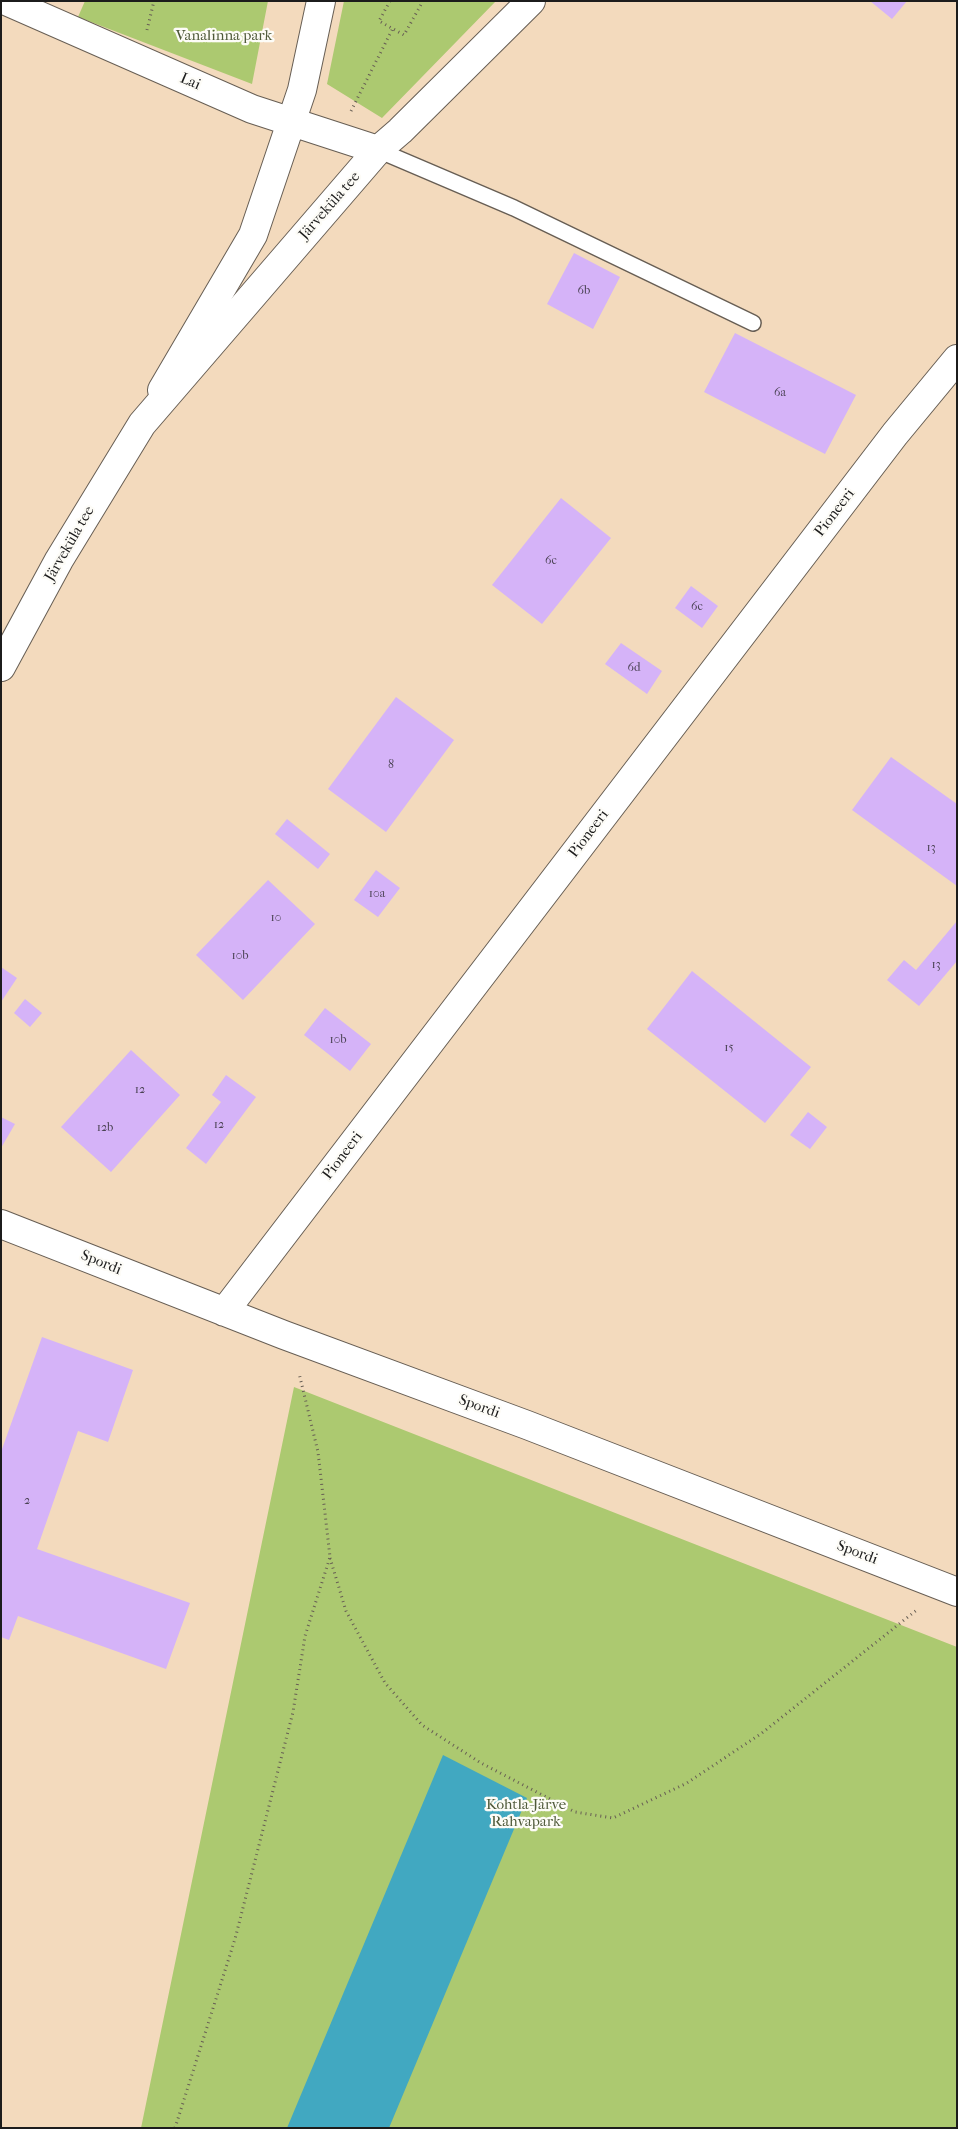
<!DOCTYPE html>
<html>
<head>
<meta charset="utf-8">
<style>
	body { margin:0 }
	#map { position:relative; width:958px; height:2129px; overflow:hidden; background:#f3dabd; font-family:"IM FELL French Canon",serif }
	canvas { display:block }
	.frame { position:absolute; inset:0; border:2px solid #1c1c1c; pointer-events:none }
</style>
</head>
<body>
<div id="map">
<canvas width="958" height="2129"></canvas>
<div class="frame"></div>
</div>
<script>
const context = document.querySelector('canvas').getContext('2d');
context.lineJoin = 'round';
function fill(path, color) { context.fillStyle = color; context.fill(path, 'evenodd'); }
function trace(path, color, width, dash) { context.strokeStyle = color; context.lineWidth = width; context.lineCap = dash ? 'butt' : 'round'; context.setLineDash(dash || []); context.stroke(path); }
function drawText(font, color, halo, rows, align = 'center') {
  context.font = font + ' "IM FELL French Canon",serif'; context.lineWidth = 4.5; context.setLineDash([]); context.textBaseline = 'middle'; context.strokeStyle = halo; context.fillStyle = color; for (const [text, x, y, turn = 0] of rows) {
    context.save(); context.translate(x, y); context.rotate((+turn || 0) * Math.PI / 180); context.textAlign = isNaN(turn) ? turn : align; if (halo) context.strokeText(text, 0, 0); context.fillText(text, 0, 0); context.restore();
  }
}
fill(new Path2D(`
	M85,1H268L252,84L78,17Z
	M344,1H496L382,118L327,84Z
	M294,1387L957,1647V2128H141Z`), '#acc970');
fill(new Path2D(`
	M443,1755L527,1798L389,2128H287Z`), '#41a8c1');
fill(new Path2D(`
	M870,1H907L892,19Z
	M574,253L620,277L593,329L547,304Z
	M735,333L856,395L825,454L704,392Z
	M561,498L611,538L542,624L492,585Z
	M691,586L718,606L702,628L675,608Z
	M621,643L662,671L647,694L605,664Z
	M396,697L454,740L386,832L328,789Z
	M891,757L957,804V886L852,810Z
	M287,819L330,854L318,869L275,834Z
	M376,870L400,888L378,917L354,900Z
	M268,880L315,924L243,1000L196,955Z
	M957,921V961L919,1006L887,980L904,960L916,970Z
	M1,967L17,978L1,1002Z
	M692,971L811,1067L765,1123L647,1029Z
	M25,999L42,1013L30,1027L14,1013Z
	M325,1008L371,1044L350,1071L304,1035Z
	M131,1050L180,1095L111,1172L61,1127Z
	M226,1075L256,1097L206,1164L186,1148L221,1102L212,1095Z
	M808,1112L827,1127L810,1149L790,1135Z
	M1,1117L15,1124L1,1148Z
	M42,1337L133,1370L108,1442L78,1431L37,1549L190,1603L166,1669L18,1616L9,1640L1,1637V1452Z`), '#d5b3f8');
const lane = new Path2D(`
	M378,150L514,208L753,323`);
const street = new Path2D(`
	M6,1L252,109L378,150
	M162,390L253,235L302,90L321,1
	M1,1224L284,1335L527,1425L957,1592
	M224,1312L895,434L957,359`);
const secondary = new Path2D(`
	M1,667L59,560L142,424L378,150L400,131L531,1`);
trace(lane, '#675e54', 18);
trace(street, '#675e54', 30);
trace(secondary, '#675e54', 30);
trace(new Path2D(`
	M390,1L379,21L404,35L423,1
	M147,30L154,1
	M351,111L393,28
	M330,1558L346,1611L385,1683L422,1725L481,1763L575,1812L613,1818L687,1783L762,1733L918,1609
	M175,2128L235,1939L293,1712L305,1636L330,1557L318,1452L299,1373`), '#675e54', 3, [1, 4]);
trace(lane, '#fff', 15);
trace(street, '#fff', 28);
trace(secondary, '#fff', 28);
drawText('12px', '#4a4253', null, [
	["6b",584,291],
	["6a",780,393],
	["6c",551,561],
	["6c",697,607],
	["6d",634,668],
	["8",391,765],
	["13",931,848],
	["10a",377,894],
	["10",276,918],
	["10b",240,956],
	["13",936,965],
	["10b",338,1040],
	["15",729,1048],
	["12",140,1090],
	["12",219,1125],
	["12b",105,1128],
	["2",27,1501]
]);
drawText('15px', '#4e5939', '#fdfcf7', [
	["Vanalinna park",224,36],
	["Kohtla-Järve",526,1805],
	["Rahvapark",526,1822]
]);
drawText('15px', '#1c1c1c', '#fdfcf7', [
	["Lai",190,82,23],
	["Järveküla tee",330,206,-49],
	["Pioneeri",835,513,-53],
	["Järveküla tee",70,544,-60],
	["Pioneeri",589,834,-53],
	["Pioneeri",343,1156,-53],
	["Spordi",101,1263,22],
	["Spordi",479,1407,20],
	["Spordi",857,1553,21]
]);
</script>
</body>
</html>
